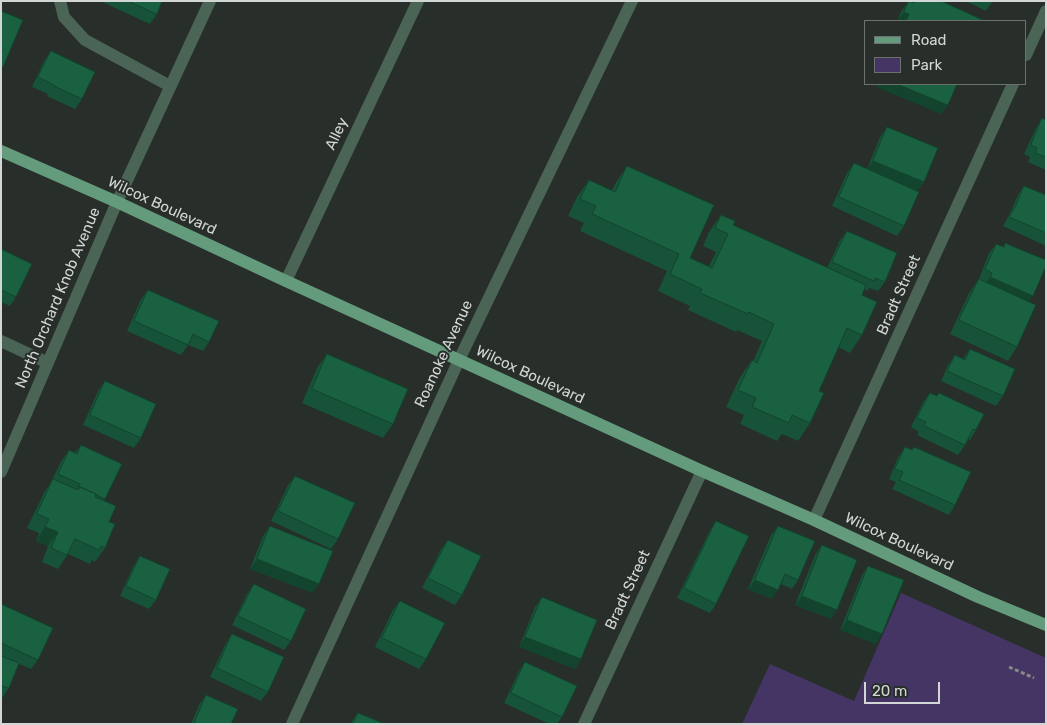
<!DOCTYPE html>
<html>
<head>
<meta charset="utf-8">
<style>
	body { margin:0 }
	#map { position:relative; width:1047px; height:725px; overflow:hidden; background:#282e2a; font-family:Rubik,sans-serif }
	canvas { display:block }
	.frame { position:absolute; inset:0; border:2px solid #d2d6d4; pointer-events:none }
	.legend { position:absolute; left:864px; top:20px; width:162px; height:65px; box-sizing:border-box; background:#282e2a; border:1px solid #6c716e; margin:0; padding:6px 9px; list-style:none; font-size:15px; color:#d2d6d4 }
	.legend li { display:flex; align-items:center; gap:10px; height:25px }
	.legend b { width:25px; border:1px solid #6c716e }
	.scale { position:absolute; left:864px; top:682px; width:76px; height:22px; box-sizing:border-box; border:2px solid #d2d6d4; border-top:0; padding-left:6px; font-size:15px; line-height:18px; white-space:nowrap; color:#d2d6d4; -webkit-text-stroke:4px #282e2a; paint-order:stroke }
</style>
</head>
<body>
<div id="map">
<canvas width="1047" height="725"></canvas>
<div class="frame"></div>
<ul class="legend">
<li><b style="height:6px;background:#639b7c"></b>Road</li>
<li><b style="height:14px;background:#453564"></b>Park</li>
</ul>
<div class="scale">20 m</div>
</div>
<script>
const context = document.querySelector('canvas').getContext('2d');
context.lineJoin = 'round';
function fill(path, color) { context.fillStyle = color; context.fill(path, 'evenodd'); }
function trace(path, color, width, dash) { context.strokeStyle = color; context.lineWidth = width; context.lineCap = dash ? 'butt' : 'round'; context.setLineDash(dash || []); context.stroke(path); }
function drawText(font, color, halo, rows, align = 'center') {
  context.font = font + ' Rubik,sans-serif'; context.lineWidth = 4; context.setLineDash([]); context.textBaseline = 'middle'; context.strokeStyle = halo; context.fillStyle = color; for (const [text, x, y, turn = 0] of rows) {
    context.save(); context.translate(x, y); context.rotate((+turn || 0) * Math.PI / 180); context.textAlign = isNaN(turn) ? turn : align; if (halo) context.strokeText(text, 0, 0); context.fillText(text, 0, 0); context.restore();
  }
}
fill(new Path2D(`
	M901,593L1046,658V724H742L770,664L854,701Z`), '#453564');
trace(new Path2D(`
	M1009,667L1034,678`), '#848986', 3, [4, 2.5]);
trace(new Path2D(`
	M60,1L64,17L85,40L170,86
	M1026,55L1046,11
	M286,281L418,1
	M1,341L48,363
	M1,472L117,202L210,1
	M814,520L1013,84
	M292,724L459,360L632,1
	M584,724L702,471`), '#4a6455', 12);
trace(new Path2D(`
	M1,151L117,202L286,281L702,471L814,520L978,597L1046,625`), '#639b7c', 12);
fill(new Path2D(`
	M100,1H162L157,14L150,24Z
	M909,1L913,2V1H941L982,21H897L902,10Z
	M966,1H993L986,11Z
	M51,51L82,99L75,109L47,96L48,94L32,87L44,61Z
	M1042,118L1046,120V170L1028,162L1030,157L1024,154L1036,128Z
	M887,127L924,182L917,191L904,226L897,236L832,206L847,173L854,163L867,169L880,137Z
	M627,166L690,258L709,266L716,252L703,246L709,232L721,215L733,225L827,268L840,240L847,231L885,282L878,291L869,288L867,291L864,289L862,295V335L850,353L838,347L819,391L810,423L798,441L782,434L777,441L740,424L744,415L726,407L740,377L752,360L753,361L762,341L737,330L736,332L688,310L690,306L658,291L667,271L580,231L584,223L568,216L577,197L589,180L612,190L615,184Z
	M1024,186L1046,195V246L1003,226L1009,215L1018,195Z
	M1005,243L1028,302L1017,347L1008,361L950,334L969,293L979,279L989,253L996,244L1003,247Z
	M1,249L16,297L10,306L1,302Z
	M148,290L209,342L203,351L188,345L181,355L127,331L141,299Z
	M970,349L1003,396L996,406L941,381L948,365L955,355L963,359Z
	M327,354L393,424L383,438L302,403L317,368Z
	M105,381L141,438L134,448L83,425L98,391Z
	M930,393L937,396L939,393L976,430L970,440L968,439L965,445L958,455L917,435L919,432L911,427L923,402Z
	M81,445L105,499L104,501L109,522L105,548L95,562L92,560L90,564L68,554L58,569L42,562L48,546L36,541L39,533L27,528L44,493L52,480L62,460L69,450L75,453Z
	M905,447L912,450L914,447L955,505L949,515L892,489L896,482L889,479L898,457Z
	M295,476L338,539L331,549L271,521L288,485Z
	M716,521V604L710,613L677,598L710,530Z
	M270,526L313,593L250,569L263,536Z
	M778,526L798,580L792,589L781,584L772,599L748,589L771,535Z
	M448,540L462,595L455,605L422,588L441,549Z
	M822,545L831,619L795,605L815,555Z
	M140,556L156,600L149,609L120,596L134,565Z
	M868,566L876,644L840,630L862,575Z
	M254,584L291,641L284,650L232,625L247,594Z
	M542,597L581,659L575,669L519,647L535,607Z
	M400,601L426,659L419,669L375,647L393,610Z
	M1,604L38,660L31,669L19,664L9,688L2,698Z
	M232,634L268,692L261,701L210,677L226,643Z
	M525,662L562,717L557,724H549L504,703L519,671Z
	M206,695L231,724H191L199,705Z
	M358,713L385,724H350Z`), '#165338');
fill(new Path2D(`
	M904,12L909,14L904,21H897Z
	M878,84H897L948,105L941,114L876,87Z
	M873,161L924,182L917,191L866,170Z
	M990,277L1033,296L1026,305L983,287Z
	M45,527L58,532L48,546L36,541Z
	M257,559L319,584L313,593L250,569Z
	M755,580L778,590L772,599L748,589Z
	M802,596L837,610L831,619L795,605Z
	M847,620L882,634L876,644L840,630Z
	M525,637L581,659L575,669L519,647Z`), '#12442e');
const building = new Path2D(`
	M128,1H162L157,14Z
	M909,1L914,3L915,1H941L983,20L982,21H906L909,14L904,12Z
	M1,11L23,20L3,67L1,66Z
	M51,51L95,72L82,99L54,86V85L38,77Z
	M897,84H957L948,105Z
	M1042,118L1046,120V157L1035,153L1037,148L1031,145Z
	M887,127L938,148L924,182L873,161Z
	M854,163L919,192L904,226L839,197Z
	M627,166L714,205L690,258L712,268L728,234L715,228L721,215L735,221L733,225L866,285L862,295L877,302L862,335L847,328L819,391L824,393L810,423L792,415L789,423L752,407L756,398L738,390L752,360L757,363L774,324L749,312L748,314L700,293L702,289L670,274L679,254L592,214L596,206L580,199L589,180L615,192Z
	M1024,186L1046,195V233L1009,217L1016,205Z
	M847,231L897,253L885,282L875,278L874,281L832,262Z
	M1005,243L1046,260V266L1033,296L990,277L992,273L985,269L996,244L1004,247Z
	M1,249L32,264L16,297L1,290Z
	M979,279L1036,305L1017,347L959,320Z
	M148,290L219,321L209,342L193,334L188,345L134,321Z
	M970,349L1015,369L1003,396L947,371L955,355L965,360Z
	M327,354L408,389L393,424L312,389Z
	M105,381L156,404L141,438L90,415Z
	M930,393L937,396L939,393L984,414L976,430L973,429L965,445L924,426L926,422L917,418Z
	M81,445L122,464L105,499L96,495V494L80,487H79L80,484L58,474L69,450L77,454Z
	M905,447L912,450L914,447L971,472L955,505L899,480L903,472L895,469Z
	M295,476L355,503L338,539L278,511Z
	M53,479L78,490L80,487L96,494L95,497L116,506L109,522L115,524L105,548L101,546L99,550L75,539L67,555L51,548L58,532L45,527L49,519L37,514Z
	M716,521L749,536L716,604L684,588Z
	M270,526L333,551L319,584L257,559Z
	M778,526L815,541L798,580L785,574L778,590L755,580Z
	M448,540L481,556L462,595L428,578Z
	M822,545L857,560L837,610L802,596Z
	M140,556L170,569L156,600L126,586Z
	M868,566L904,580L882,634L847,620Z
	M254,584L306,609L291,641L238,616Z
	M542,597L597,620L581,659L525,637Z
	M400,601L445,623L426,659L382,638Z
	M1,604L53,628L38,660L1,643Z
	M232,634L284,657L268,692L217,668Z
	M1,656L19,663L9,688L2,686L1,688Z
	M525,662L577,686L562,717L511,693Z
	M206,695L238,709L231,724H194Z
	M358,713L385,724H353Z`);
fill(building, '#196141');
trace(building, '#12442e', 1);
drawText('15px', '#d2d6d4', '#282e2a', [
	["Alley",337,134,-65],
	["Wilcox Boulevard",162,206,25],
	["Bradt Street",899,295,-66],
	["North Orchard Knob Avenue",58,298,-67],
	["Roanoke Avenue",444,354,-65],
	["Wilcox Boulevard",530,375,25],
	["Wilcox Boulevard",899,542,25],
	["Bradt Street",628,590,-65]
]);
</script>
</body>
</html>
